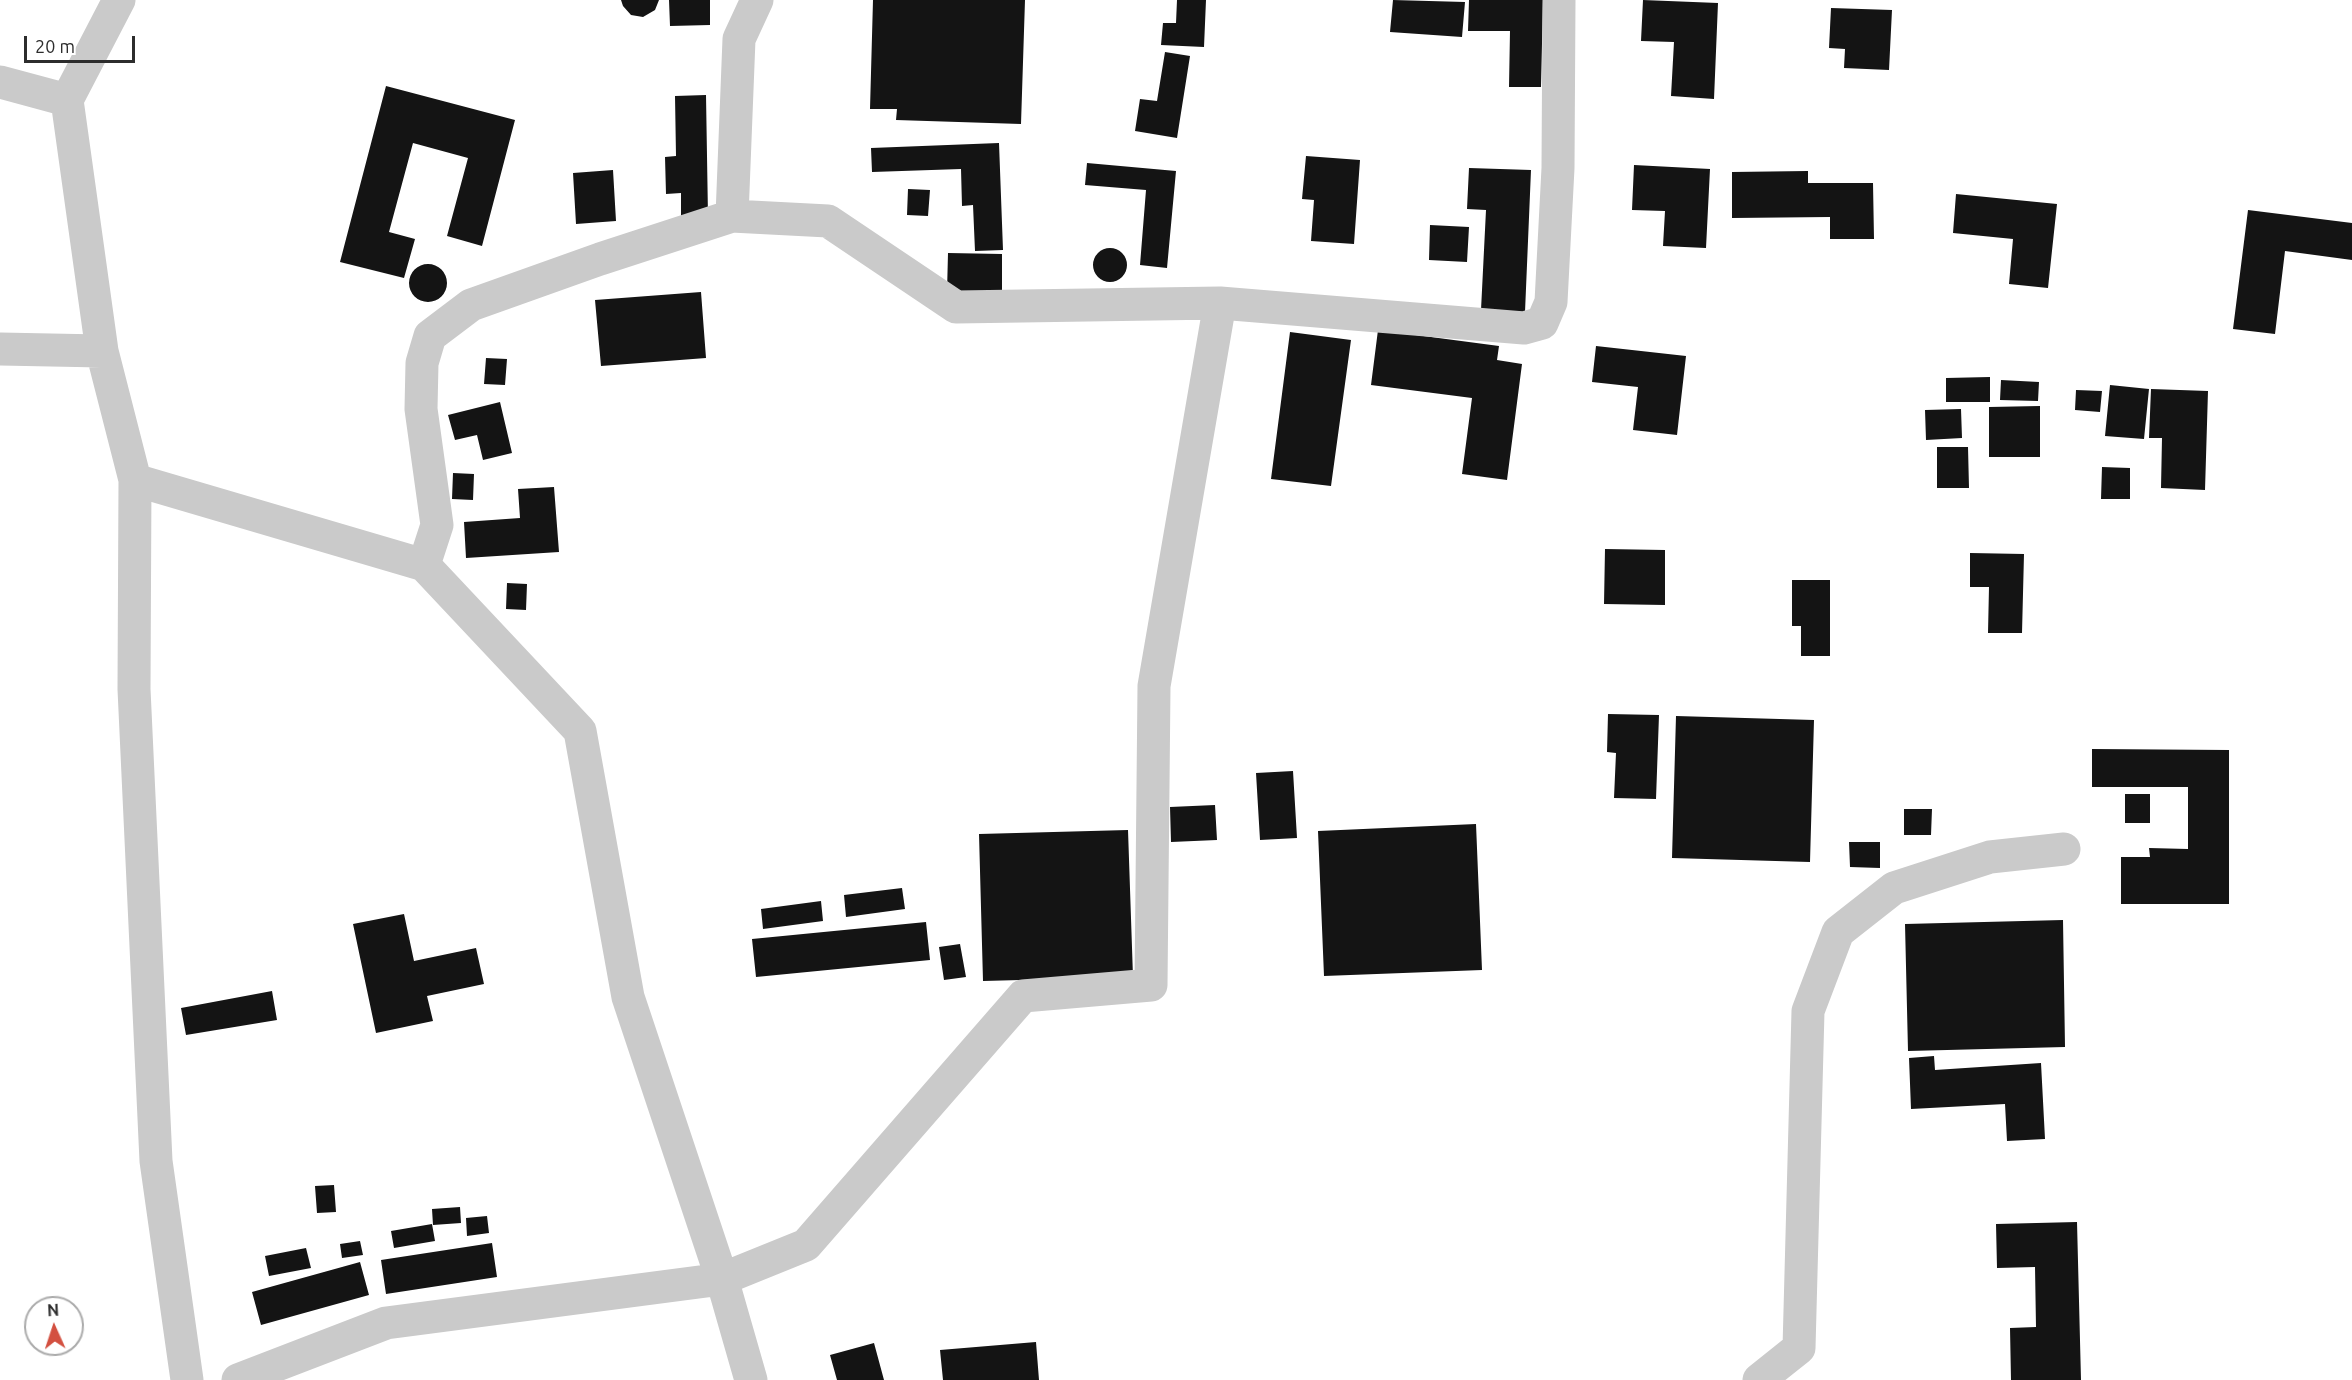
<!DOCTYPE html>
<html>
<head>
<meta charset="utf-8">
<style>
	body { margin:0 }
	#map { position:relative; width:2352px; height:1380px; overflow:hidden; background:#fff; font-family:Ubuntu,sans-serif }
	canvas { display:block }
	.north { position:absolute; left:24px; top:1296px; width:60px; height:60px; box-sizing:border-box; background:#fff; border:2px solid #ababab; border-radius:50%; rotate:357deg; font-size:16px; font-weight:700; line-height:24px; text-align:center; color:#2d2d2d }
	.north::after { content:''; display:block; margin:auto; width:21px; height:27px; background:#d35040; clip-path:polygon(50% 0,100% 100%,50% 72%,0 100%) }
	.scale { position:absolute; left:24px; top:36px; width:111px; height:27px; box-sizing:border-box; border:3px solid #2d2d2d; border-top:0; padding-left:8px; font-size:18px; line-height:21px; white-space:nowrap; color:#2d2d2d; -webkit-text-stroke:4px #fff; paint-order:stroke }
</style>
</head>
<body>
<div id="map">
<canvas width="2352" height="1380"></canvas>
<div class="north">N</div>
<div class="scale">20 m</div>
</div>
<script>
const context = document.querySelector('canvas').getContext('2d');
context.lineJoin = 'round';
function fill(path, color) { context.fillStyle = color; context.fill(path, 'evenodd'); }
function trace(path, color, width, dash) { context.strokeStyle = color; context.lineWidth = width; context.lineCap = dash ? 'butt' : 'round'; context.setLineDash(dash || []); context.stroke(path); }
fill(new Path2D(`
	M621,0H659L655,10L643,17L631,15L623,6Z
	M669,0H710V25L670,26Z
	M873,0H1025L1021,124L896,120L897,109H870Z
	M1177,0H1206L1204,47L1161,45L1163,23H1176Z
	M1393,0L1465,2L1462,37L1390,32Z
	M1469,0H1543L1541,87H1509L1510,31H1468Z
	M1643,0L1718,3L1714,99L1671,96L1674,42L1641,41Z
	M1831,8L1892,10L1889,70L1844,68L1845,49L1829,48Z
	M1165,52L1190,56L1177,138L1135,131L1140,99L1157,101Z
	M386,86L515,120L482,246L447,236L468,158L413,143L389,232L415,239L404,278L340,262Z
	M706,95L708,217H681V193L666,194L665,157L676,156L675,96Z
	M999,143L1003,250L975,251L973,205L962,206L961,169L872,172L871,148Z
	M1306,156L1360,160L1354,244L1311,241L1314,200L1302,199Z
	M1087,163L1176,171L1167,268L1140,265L1146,190L1085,185Z
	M1634,165L1710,169L1706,248L1663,246L1665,211L1632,210Z
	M1469,168L1531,170L1525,312L1481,310L1486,210L1467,209Z
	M613,170L616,221L576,224L573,173Z
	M1808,171V183H1873L1874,239H1830V217L1732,218V172Z
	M908,189L930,190L928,216L907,215Z
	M1956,194L2057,204L2048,288L2009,284L2013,239L1953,233Z
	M2248,210L2352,223V260L2285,251L2275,334L2233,329Z
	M1430,225L1469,227L1467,262L1429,260Z
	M1093 265a17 17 0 1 1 34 0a17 17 0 1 1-34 0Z
	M948,253L1002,254V292H947Z
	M409 283a19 19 0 1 1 38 0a19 19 0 1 1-38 0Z
	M701,292L706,358L601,366L595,300Z
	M1378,330L1499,346L1497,360L1522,364L1507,480L1462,474L1472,398L1371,385Z
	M1290,332L1351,340L1331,486L1271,479Z
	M1596,346L1686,356L1677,435L1633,430L1638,387L1592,382Z
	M486,358L507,359L505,385L484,384Z
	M1990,377V402H1946V378Z
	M2001,380L2039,382L2038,401L2000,400Z
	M2110,385L2149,389L2144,439L2105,436Z
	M2151,389L2208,391L2205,490L2161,488L2162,438H2149Z
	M2076,390L2102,391L2100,412L2075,410Z
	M500,402L512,453L483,460L477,435L455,440L448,415Z
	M2040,406V457H1989V407Z
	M1961,409L1962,438L1926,440L1925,410Z
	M1937,447H1968L1969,488H1937Z
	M2102,467L2130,468V499H2101Z
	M453,473L474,474L473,500L452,499Z
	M554,487L559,552L466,558L464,522L520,518L518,489Z
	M1605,549L1665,550V605L1604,604Z
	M1970,553L2024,554L2022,633H1988L1989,587H1970Z
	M1792,580H1830V656H1801V626H1792Z
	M507,583L527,584L526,610L506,609Z
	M1608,714L1659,715L1656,799L1614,798L1616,753L1607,752Z
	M1676,716L1814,720L1810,862L1672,858Z
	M2092,749L2229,750V904H2121V857H2150L2149,848L2188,849V787H2092Z
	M1293,771L1297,838L1260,840L1256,773Z
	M2125,794H2150V823H2125Z
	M1215,805L1217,840L1171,842L1170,807Z
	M1904,809H1932L1931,835H1904Z
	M1476,824L1482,970L1324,976L1318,831Z
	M1128,830L1133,977L983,981L979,834Z
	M1849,842H1880V868L1850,867Z
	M902,888L905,909L846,917L844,895Z
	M821,901L823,921L763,929L761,909Z
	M404,914L414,961L476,948L484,984L427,996L433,1021L376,1033L353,924Z
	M2063,920L2065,1047L1908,1051L1905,924Z
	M926,922L930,960L756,977L752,939Z
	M960,944L966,977L944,980L939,947Z
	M272,991L277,1020L186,1035L181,1008Z
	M1934,1056L1935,1070L2041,1063L2045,1139L2007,1141L2005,1104L1911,1109L1909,1058Z
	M334,1185L336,1212L317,1213L315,1186Z
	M460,1207L461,1223L433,1225L432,1209Z
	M487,1216L489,1233L467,1236L466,1218Z
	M2077,1222L2081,1380H2011L2010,1328L2036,1327L2035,1267L1997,1268L1996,1224Z
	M432,1224L435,1241L394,1248L391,1231Z
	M360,1241L363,1255L342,1258L340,1244Z
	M492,1243L497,1277L386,1294L381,1260Z
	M306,1248L311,1268L269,1276L265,1256Z
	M360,1262L369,1295L261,1325L252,1292Z
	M1036,1342L1039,1380H943L940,1350Z
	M874,1343L884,1380H837L830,1355Z`), '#141414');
trace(new Path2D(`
	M119,0L67,100L102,351L135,480L424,565L580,731L628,997L722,1279L751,1380
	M0,82L67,100
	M732,216L739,39L757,0
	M0,349L102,351
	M135,480L134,689L156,1161L187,1380
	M424,565L437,525L421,409L422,363L430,336L471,305L600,259L732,216L828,221L956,307L1220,303L1524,328L1542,323L1551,302L1558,168L1559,0
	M238,1380L386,1323L722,1279L806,1245L1023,996L1151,985L1154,686L1220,303
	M1759,1380L1799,1348L1808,1011L1838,932L1894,888L1990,857L2064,849`), '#cacaca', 33);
</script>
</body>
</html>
